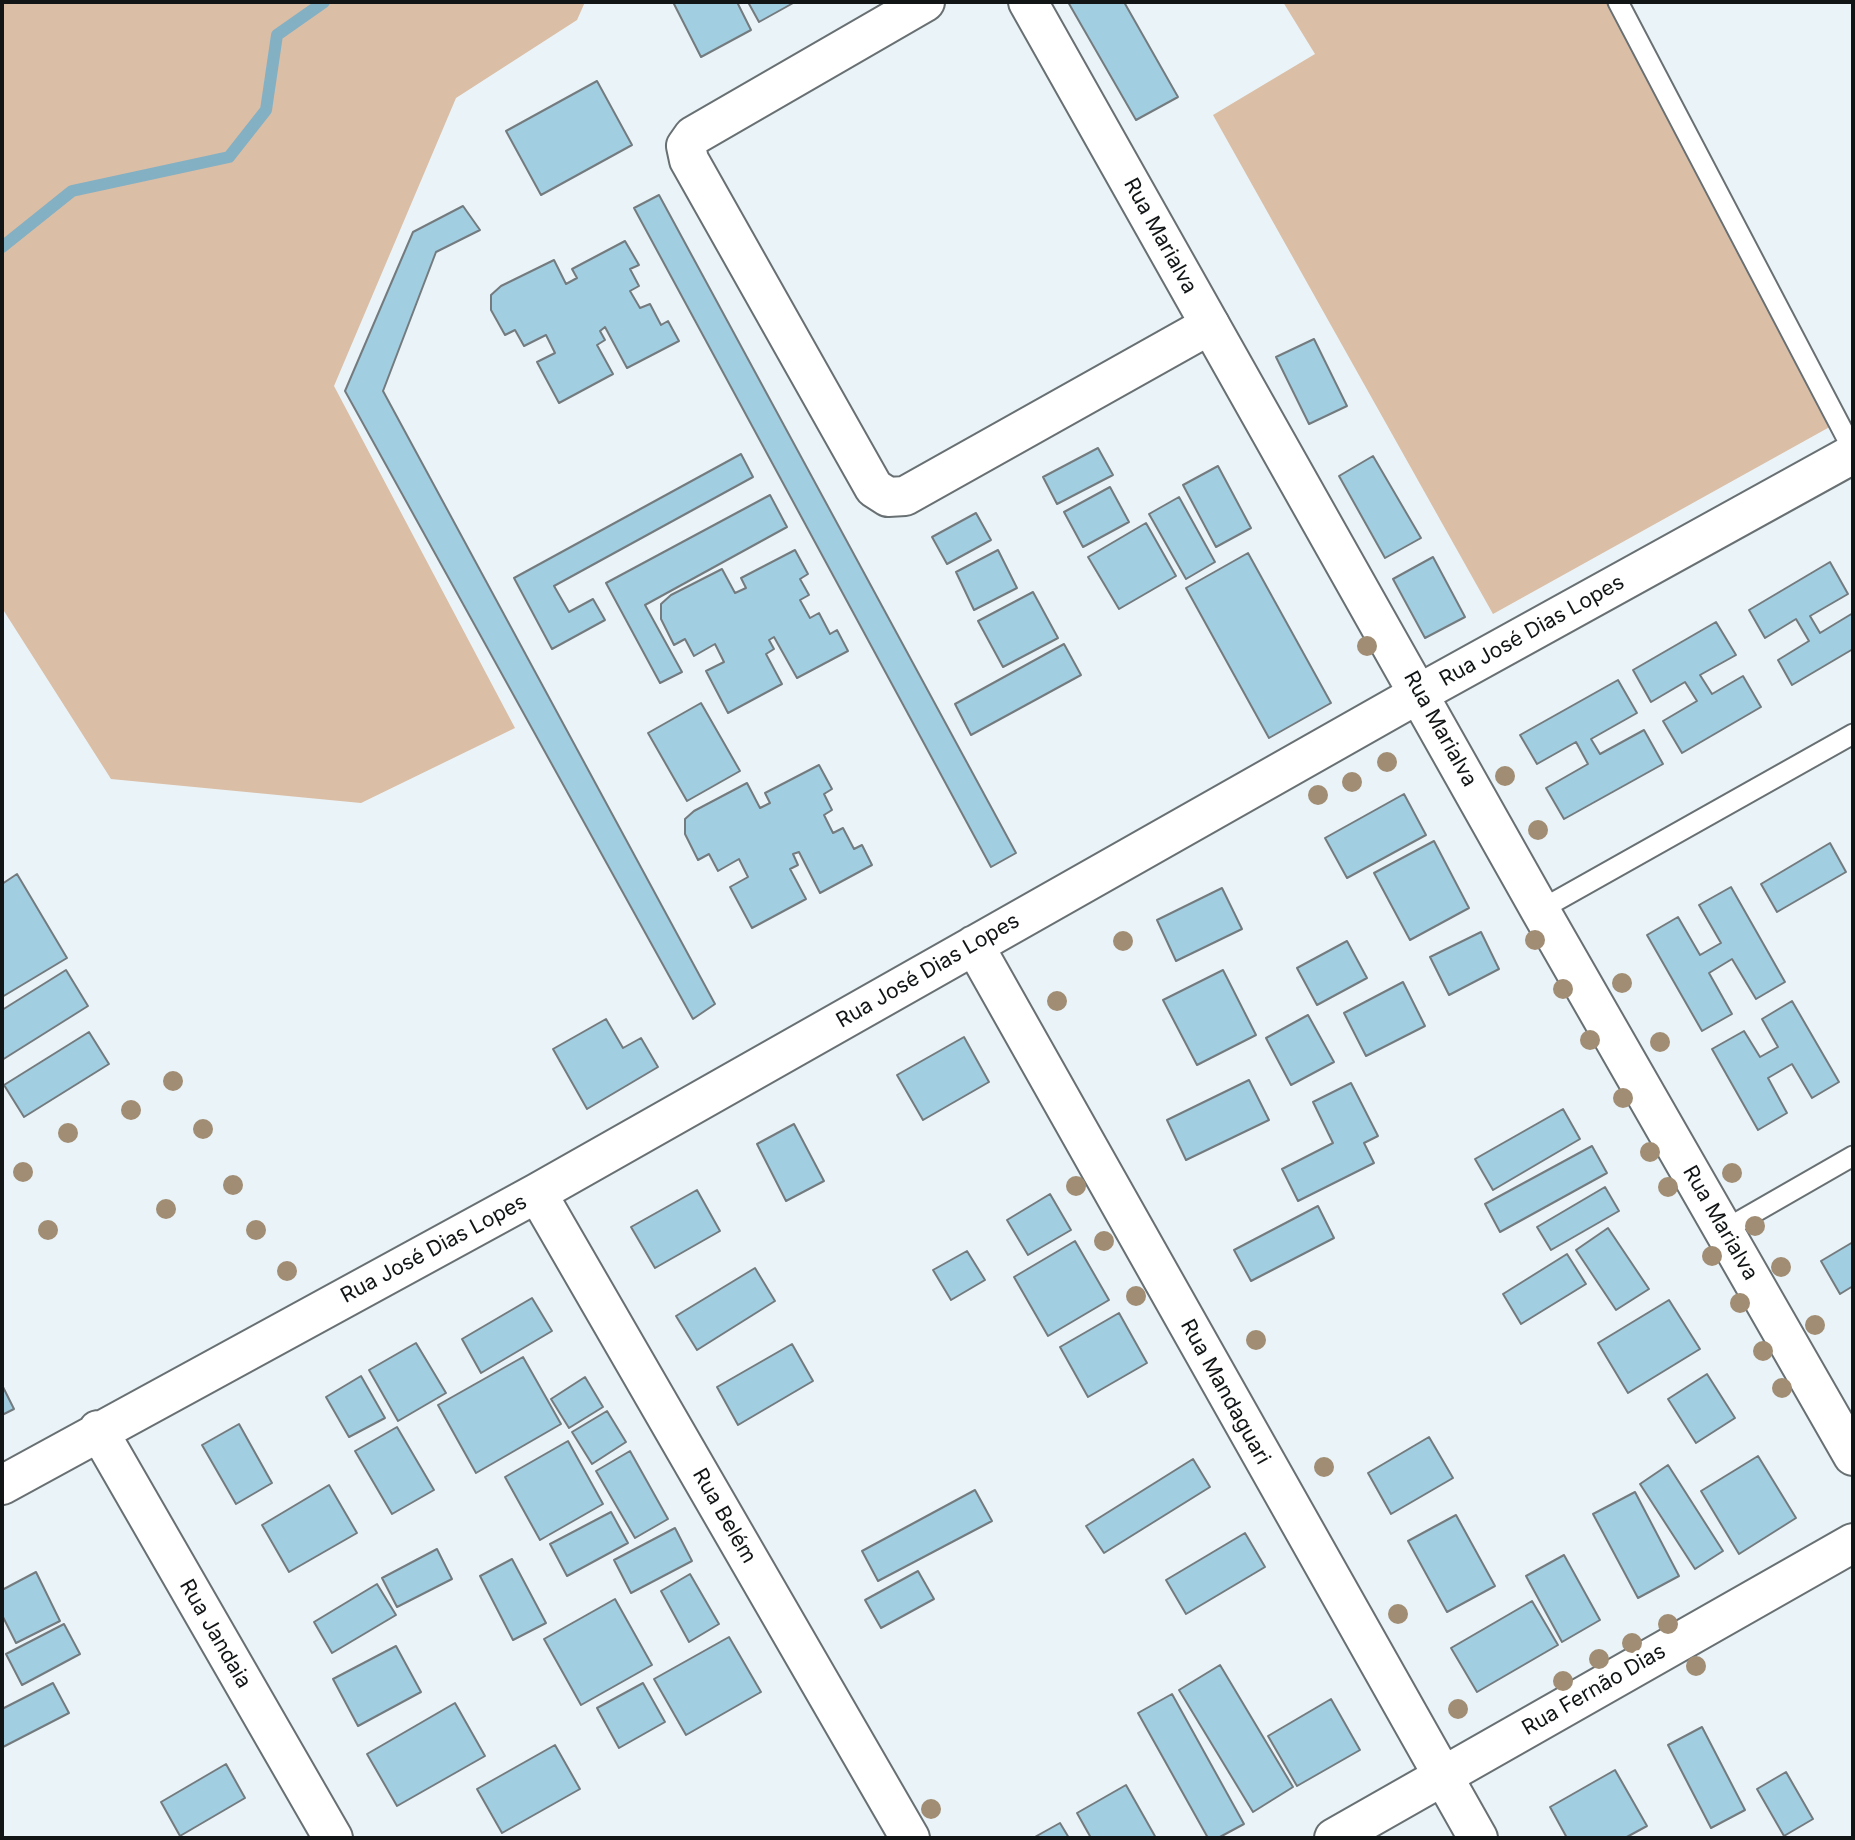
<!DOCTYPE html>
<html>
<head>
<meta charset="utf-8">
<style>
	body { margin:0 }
	#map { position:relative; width:1855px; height:1840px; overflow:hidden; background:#eaf3f7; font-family:Inter,sans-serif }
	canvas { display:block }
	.frame { position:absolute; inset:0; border:4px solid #121516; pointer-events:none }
</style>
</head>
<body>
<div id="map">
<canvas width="1855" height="1840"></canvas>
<div class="frame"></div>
</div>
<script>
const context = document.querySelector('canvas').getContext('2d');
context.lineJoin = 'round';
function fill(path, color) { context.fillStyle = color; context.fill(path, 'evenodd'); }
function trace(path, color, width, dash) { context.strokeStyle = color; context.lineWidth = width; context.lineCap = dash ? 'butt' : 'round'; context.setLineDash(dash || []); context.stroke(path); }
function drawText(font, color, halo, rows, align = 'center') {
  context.font = font + ' Inter,sans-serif'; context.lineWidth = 7; context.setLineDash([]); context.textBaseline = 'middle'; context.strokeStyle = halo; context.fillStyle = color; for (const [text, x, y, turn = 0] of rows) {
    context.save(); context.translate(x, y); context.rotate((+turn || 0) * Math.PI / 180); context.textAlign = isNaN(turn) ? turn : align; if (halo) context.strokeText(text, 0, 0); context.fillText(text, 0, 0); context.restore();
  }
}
fill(new Path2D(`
	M2,2H585L577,20L456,98L334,386L515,728L361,803L111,779L2,608Z
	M1283,2H1606L1835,424L1493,614L1213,115L1315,54Z`), '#dabea6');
trace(new Path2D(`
	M2,247L72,191L229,157L266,110L277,35L324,2`), '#84b0c3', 12);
const building = new Path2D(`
	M673,2H737L751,30L701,57Z
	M748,2H795L759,22Z
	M1068,2H1124L1178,97L1136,120Z
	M597,81L632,145L541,195L506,131Z
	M659,195L1016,853L991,867L634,208Z
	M463,206L480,230L436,252L383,391L715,1004L693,1019L345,391L413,232Z
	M625,241L639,265L630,269L639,286L630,291L640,308L650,304L661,325L668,321L679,341L627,368L605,327L600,331L605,340L597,345L613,374L559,403L537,362L555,353L546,335L524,346L515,330L505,335L491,310V295L501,286L554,260L566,284L577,278L572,269Z
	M1314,339L1347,406L1309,424L1276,357Z
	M1098,448L1113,475L1057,504L1043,477Z
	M741,454L753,477L554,586L569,612L593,599L605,620L552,649L514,578Z
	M1373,456L1421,538L1385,558L1339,476Z
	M1218,466L1251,528L1216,547L1183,485Z
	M1110,487L1129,522L1083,547L1064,512Z
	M770,495L787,527L645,605L682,672L660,683L606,583Z
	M1179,497L1215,562L1186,579L1149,514Z
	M976,513L991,540L947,564L932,537Z
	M1146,523L1176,576L1119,609L1088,557Z
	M795,550L808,574L800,579L809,595L800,600L810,618L819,613L830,634L837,630L848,651L797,678L774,637L769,640L774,649L766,654L782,684L728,713L706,671L724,662L715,644L694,656L685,639L674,645L661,619V604L671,595L722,569L735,593L746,588L741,578Z
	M998,550L1017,588L974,610L956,572Z
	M1248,553L1331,703L1269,738L1186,588Z
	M1433,557L1465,617L1425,638L1393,579Z
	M1830,562L1848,594L1810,616L1820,633L1853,613V649L1792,685L1778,660L1809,641L1796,619L1765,638L1749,610Z
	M1033,592L1058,638L1003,667L978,621Z
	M1716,622L1736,655L1700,675L1712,694L1743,676L1761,707L1682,753L1663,721L1697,701L1685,682L1651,702L1633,670Z
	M1064,644L1081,675L971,735L955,704Z
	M1618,680L1637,713L1591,739L1600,754L1644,730L1663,764L1564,819L1546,788L1588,764L1576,742L1537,764L1520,735Z
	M701,703L740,771L687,801L648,733Z
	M819,765L832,789L824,794L832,810L824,815L833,833L843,828L854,849L862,845L872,865L820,893L799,852L793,854L798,865L790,869L806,899L752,928L730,887L748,877L739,859L718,871L709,854L698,860L685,834V819L694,811L747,783L760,808L770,803L765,793Z
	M1404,794L1426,835L1347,878L1325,838Z
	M1434,841L1469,908L1410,940L1374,873Z
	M1830,843L1846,872L1777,912L1761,884Z
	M17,874L67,958L2,997V884Z
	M1731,887L1785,982L1756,999L1732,959L1709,973L1732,1014L1702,1031L1647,935L1678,917L1700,955L1721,943L1699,905Z
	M1222,888L1242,929L1176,961L1157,920Z
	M1481,932L1499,969L1449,995L1430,957Z
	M1347,941L1367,978L1317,1005L1297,968Z
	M66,970L88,1006L2,1060V1010Z
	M1223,970L1256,1035L1197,1065L1163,1000Z
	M1403,982L1425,1026L1366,1056L1344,1013Z
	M1792,1001L1839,1082L1812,1098L1792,1064L1768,1078L1787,1113L1758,1130L1712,1049L1744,1031L1760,1057L1778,1047L1762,1019Z
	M1308,1015L1334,1062L1291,1085L1266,1038Z
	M606,1019L623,1048L641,1038L658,1067L587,1109L553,1049Z
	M89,1032L109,1064L24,1117L4,1085Z
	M964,1037L989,1082L923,1120L897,1075Z
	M1249,1080L1269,1120L1186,1160L1167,1120Z
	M1351,1083L1378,1136L1364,1143L1374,1163L1298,1201L1282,1169L1333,1143L1313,1102Z
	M1563,1109L1580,1139L1493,1190L1475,1159Z
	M794,1124L824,1181L786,1201L757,1144Z
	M1592,1146L1607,1173L1500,1232L1485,1204Z
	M1605,1187L1619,1211L1551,1250L1537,1227Z
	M697,1190L720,1231L655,1268L631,1227Z
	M1050,1194L1071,1230L1028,1255L1007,1220Z
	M1318,1206L1334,1238L1251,1281L1234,1250Z
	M1608,1228L1649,1289L1616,1310L1576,1250Z
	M1075,1241L1109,1300L1048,1336L1014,1277Z
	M1853,1242V1286L1840,1294L1821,1261Z
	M967,1251L985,1280L951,1300L933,1270Z
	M1567,1254L1586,1284L1521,1324L1503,1294Z
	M755,1268L775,1301L697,1350L676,1316Z
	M532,1298L552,1331L481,1373L462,1339Z
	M1669,1300L1700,1349L1628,1393L1598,1343Z
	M1119,1313L1147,1363L1088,1397L1060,1347Z
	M416,1343L446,1393L398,1421L369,1370Z
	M792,1344L813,1381L738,1425L717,1387Z
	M523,1357L561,1424L476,1473L438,1405Z
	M1707,1374L1735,1418L1696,1443L1668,1399Z
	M361,1376L385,1418L349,1437L326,1397Z
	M585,1377L603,1407L569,1428L551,1399Z
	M2,1385L14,1409L2,1415Z
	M607,1411L626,1442L592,1464L572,1432Z
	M239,1424L272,1483L236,1504L202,1445Z
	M397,1427L434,1490L392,1514L355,1451Z
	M1429,1437L1453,1478L1391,1514L1368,1473Z
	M568,1441L603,1504L540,1540L505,1477Z
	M630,1451L668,1519L635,1538L596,1471Z
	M1758,1456L1796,1518L1739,1554L1701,1491Z
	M1193,1459L1210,1487L1104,1553L1086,1526Z
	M1668,1465L1723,1551L1695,1569L1640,1484Z
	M329,1485L357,1533L289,1572L262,1525Z
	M975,1490L992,1521L878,1581L862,1551Z
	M1635,1492L1679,1576L1638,1598L1593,1514Z
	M611,1512L628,1543L567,1576L550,1544Z
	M1456,1515L1495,1586L1447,1612L1408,1541Z
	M675,1528L692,1561L631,1593L614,1560Z
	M1245,1533L1265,1567L1186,1614L1166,1580Z
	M437,1549L452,1579L397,1607L382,1578Z
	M1564,1555L1600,1620L1562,1642L1526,1576Z
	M512,1559L546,1623L513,1640L480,1576Z
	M918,1571L934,1599L881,1628L865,1600Z
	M36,1572L60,1621L16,1643L2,1615V1590Z
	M690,1574L719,1624L689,1642L661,1591Z
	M377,1584L396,1615L332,1653L314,1622Z
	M615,1599L652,1665L581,1705L544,1639Z
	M1532,1601L1558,1645L1477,1692L1451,1648Z
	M64,1624L80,1654L22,1685L6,1654Z
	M729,1637L761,1692L686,1735L654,1679Z
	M396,1646L421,1692L358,1726L333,1679Z
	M1220,1665L1293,1787L1253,1812L1179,1690Z
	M53,1683L69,1713L3,1747L2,1709Z
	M643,1683L665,1722L619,1748L597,1708Z
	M1172,1694L1244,1824L1218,1838H1208L1138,1713Z
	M1331,1699L1360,1750L1297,1786L1268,1736Z
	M455,1703L485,1756L397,1806L367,1754Z
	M1702,1727L1745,1810L1711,1828L1668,1745Z
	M555,1745L580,1789L502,1833L477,1789Z
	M226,1764L245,1798L180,1836L161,1802Z
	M1615,1770L1647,1826L1625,1838H1567L1550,1807Z
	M1786,1772L1813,1819L1784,1836L1757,1789Z
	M1126,1785L1156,1838H1091L1077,1813Z
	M1060,1823L1069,1838H1033Z`);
fill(building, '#a2cee1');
trace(building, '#737b7f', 2);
const lane = new Path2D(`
	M1618,2L1853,450
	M1540,910L1853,734
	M1724,1230L1853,1156`);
const street = new Path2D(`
	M925,2L693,136L686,146L689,160L874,488L888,497L905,496L1210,325
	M974,945L1478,1838
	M537,1193L910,1838
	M98,1430L333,1838
	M2,1485L537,1193L1420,693L1853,454
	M1334,1838L1853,1543`);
const secondary = new Path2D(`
	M1028,2L1540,910L1853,1456`);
trace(lane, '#687073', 23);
trace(street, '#687073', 42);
trace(secondary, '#687073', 42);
trace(lane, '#fff', 19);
trace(street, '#fff', 38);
trace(secondary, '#fff', 38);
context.fillStyle = '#a08d74';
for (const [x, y] of [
	[1367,646],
	[1387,762],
	[1505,776],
	[1352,782],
	[1318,795],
	[1538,830],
	[1535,940],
	[1123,941],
	[1622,983],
	[1563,989],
	[1057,1001],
	[1590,1040],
	[1660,1042],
	[173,1081],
	[1623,1098],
	[131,1110],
	[203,1129],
	[68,1133],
	[1650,1152],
	[23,1172],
	[1732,1173],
	[233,1185],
	[1076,1186],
	[1668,1187],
	[166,1209],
	[1755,1226],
	[48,1230],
	[256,1230],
	[1104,1241],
	[1712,1256],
	[1781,1267],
	[287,1271],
	[1136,1296],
	[1740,1303],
	[1815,1325],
	[1256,1340],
	[1763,1351],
	[1782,1388],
	[1324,1467],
	[1398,1614],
	[1668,1624],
	[1632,1643],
	[1599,1659],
	[1696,1666],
	[1563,1681],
	[1458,1709],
	[931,1809]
]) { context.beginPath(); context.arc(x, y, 10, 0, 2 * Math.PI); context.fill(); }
drawText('21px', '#121516', '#fff', [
	["Rua Marialva",1160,236,61],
	["Rua José Dias Lopes",1532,631,-29],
	["Rua Marialva",1440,729,61],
	["Rua José Dias Lopes",928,971,-30],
	["Rua Marialva",1720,1223,60],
	["Rua José Dias Lopes",434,1249,-28],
	["Rua Mandaguari",1225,1392,61],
	["Rua Belém",724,1516,60],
	["Rua Jandaia",215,1634,60],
	["Rua Fernão Dias",1594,1690,-30]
]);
</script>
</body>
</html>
